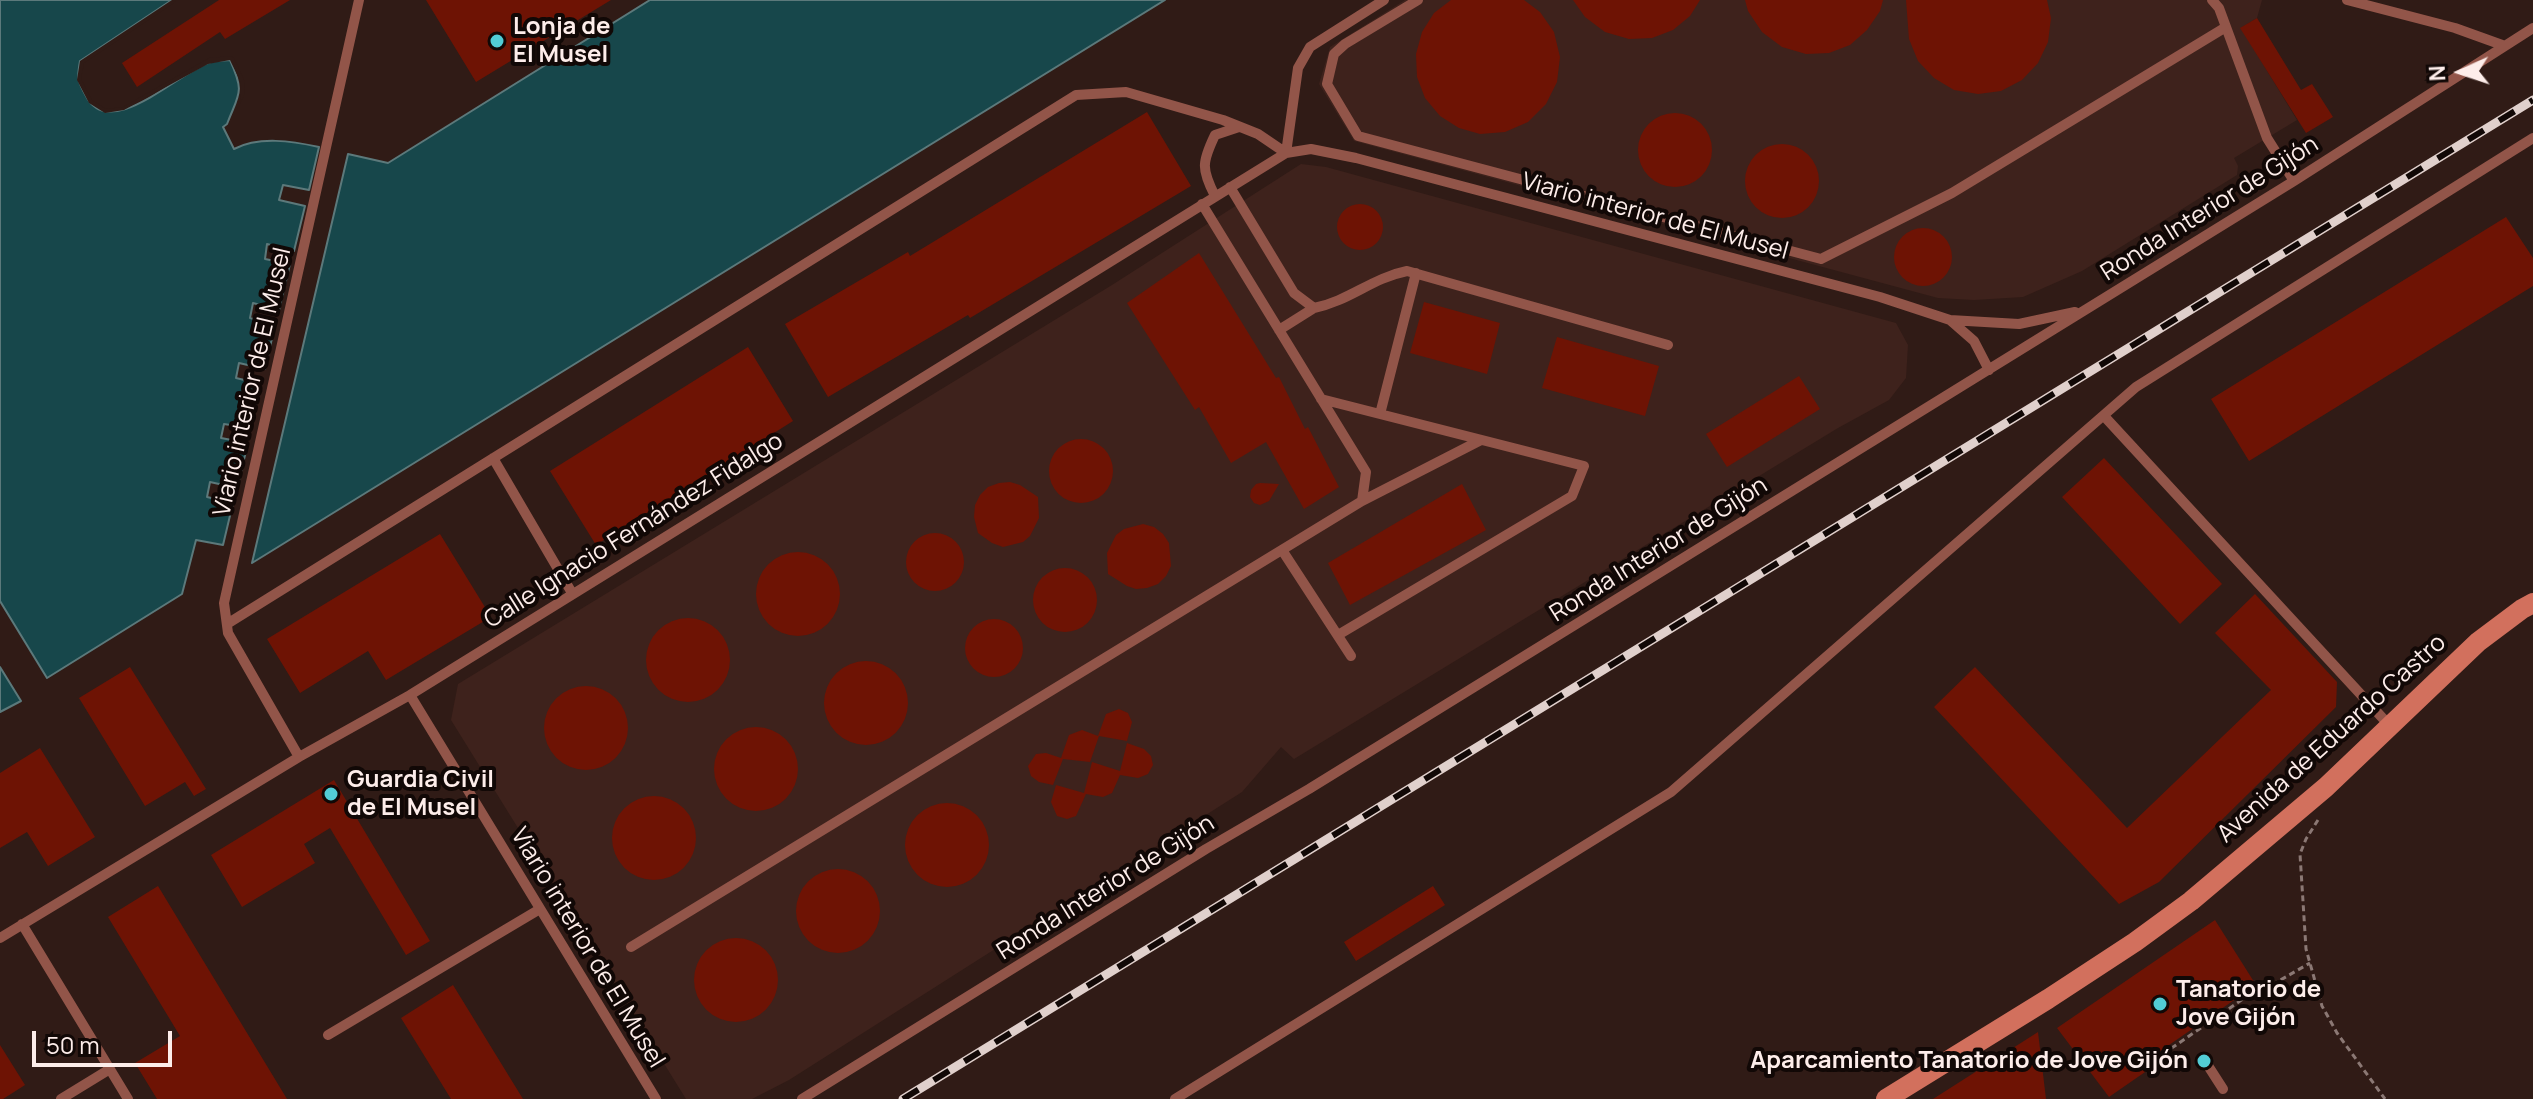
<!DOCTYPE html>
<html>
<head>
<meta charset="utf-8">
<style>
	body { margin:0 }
	#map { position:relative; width:2533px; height:1099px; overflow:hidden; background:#301b16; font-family:Manrope,sans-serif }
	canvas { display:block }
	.north { position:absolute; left:2421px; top:32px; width:80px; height:80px; -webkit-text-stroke:6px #110806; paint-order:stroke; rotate:267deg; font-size:22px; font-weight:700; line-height:32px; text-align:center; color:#fdedea }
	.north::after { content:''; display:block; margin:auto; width:28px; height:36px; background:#fdedea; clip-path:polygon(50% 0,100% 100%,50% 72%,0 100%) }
	.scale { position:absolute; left:32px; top:1031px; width:140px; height:36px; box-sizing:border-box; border:4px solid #fdedea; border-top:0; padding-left:10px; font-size:24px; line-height:28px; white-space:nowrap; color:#fdedea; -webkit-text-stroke:6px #110806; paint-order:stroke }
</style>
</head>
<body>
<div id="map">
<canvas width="2533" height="1099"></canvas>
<div class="north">N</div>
<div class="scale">50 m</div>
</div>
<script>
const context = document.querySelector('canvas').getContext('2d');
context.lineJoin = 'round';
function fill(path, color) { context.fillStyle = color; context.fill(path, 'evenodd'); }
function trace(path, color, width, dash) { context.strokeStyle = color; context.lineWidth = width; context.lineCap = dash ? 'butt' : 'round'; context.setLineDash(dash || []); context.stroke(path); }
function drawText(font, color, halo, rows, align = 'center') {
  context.font = font + ' Manrope,sans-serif'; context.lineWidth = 8; context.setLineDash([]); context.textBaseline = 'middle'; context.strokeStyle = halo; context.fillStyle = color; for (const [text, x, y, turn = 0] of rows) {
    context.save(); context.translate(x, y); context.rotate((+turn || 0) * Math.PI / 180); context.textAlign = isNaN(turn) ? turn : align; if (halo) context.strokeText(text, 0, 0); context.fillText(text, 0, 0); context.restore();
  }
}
fill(new Path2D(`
	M1405,0H2262L2257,18L2241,28L2297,120L2234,158L2238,166L2237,175L2082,271L2023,297L1974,300L1938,298L1354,141L1319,84L1330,47Z
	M1301,164L1326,167L1896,323L1908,345L1906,378L1889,400L1838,428L1294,759L1281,747L1242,792L789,1080L752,1099H686L451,720L458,684L1112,285Z`), '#3e221c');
const water = new Path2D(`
	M0,0H172L80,61C77,78 77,80 86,96C110,143 181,70 211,62C217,60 225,61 230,60C245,93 239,93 227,124L223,127L234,149C259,136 292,141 319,147L309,190L283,185L279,200L305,206L294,251L267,244L265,259L290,264L279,310L253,303L250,318L275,325L265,369L239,363L236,378L261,384L249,428L224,424L221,438L248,443L237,488L210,482L207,497L233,503L223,545L196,540L182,594L47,678L0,601Z
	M650,0H1165L252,563L348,154L388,163Z
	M0,667L21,701L0,712Z`);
fill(water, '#17474b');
trace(water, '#5c797b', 2);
fill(new Path2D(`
	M172,0H176L174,3L84,63L81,79L92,100L106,109L123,107L209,58L231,56L234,58L245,82L244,95L240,104L241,83L230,60L208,64L124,110L105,113L89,103L77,80L80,61Z`), '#301b16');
fill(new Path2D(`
	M219,0H290L225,39L220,32L137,87L122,63Z
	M426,0H611L476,82Z
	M1451,0H1524L1540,12L1554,32L1560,57L1557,82L1546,104L1528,122L1505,132L1480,134L1459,128L1440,116L1425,98L1417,77L1416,54L1422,32L1434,13Z
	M1573,0H1700L1690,16L1673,30L1652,38L1629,39L1605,32L1585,17Z
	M1745,0H1883L1880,11L1867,30L1850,45L1829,53L1806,54L1782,47L1762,32L1748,11Z
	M1906,0H2047L2051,18L2048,42L2038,63L2022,80L2001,91L1978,94L1954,90L1934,78L1918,61L1909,39Z
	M2257,18L2301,90L2312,84L2333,117L2306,133L2240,28Z
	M1147,112L1191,186L970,318L968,315L828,397L785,324L908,252L910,256Z
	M1638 150a37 37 0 1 1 74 0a37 37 0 1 1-74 0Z
	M1745 181a37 37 0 1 1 74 0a37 37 0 1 1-74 0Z
	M1337 227a23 23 0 1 1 46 0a23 23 0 1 1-46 0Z
	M2506,217L2533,258V286L2249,461L2211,399Z
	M1894 257a29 29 0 1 1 58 0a29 29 0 1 1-58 0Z
	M1199,253L1276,378L1279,377L1305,429L1308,427L1339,487L1304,509L1266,442L1231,463L1199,407L1195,410L1127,303Z
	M1424,302L1500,323L1487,374L1410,353Z
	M1557,337L1659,366L1645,416L1542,388Z
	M748,347L793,421L596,545L550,471Z
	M1799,376L1820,409L1727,467L1706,434Z
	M1049 471a32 32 0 1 1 64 0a32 32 0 1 1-64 0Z
	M2104,458L2222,584L2180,624L2062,497Z
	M1010,482L1020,485L1038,497L1039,518L1030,536L1023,542L1003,547L992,543L978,533L974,517L975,505L980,495L988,487L999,483Z
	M1256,484L1260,483L1279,484L1269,501L1260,505L1254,503L1250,497L1251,490Z
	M1462,484L1486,530L1350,605L1328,563Z
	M1143,524L1154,527L1163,534L1169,543L1171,566L1166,576L1158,584L1147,588L1136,589L1127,586L1108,574L1107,553L1116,535L1124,529Z
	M906 562a29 29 0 1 1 58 0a29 29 0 1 1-58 0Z
	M440,534L491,617L386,680L368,651L300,693L267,639Z
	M756 594a42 42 0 1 1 84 0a42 42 0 1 1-84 0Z
	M1033 600a32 32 0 1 1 64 0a32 32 0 1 1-64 0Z
	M2255,594L2337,682L2336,707L2159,882L2119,904L1934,707L1975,667L2127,828L2271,690L2215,633Z
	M646 660a42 42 0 1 1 84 0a42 42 0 1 1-84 0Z
	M965 648a29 29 0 1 1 58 0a29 29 0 1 1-58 0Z
	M824 703a42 42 0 1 1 84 0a42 42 0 1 1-84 0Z
	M130,667L206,789L194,796L185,782L145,806L79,698Z
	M544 728a42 42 0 1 1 84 0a42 42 0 1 1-84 0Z
	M1119,709L1128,713L1132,722L1127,741L1099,736L1090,762L1063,759L1053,785L1039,782L1031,776L1028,766L1036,754L1046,753L1061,758L1069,735L1082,730L1098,736L1106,714Z
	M714 769a42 42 0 1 1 84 0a42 42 0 1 1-84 0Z
	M1127,743L1144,749L1151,756L1153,765L1148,774L1138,778L1120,775L1112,793L1103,797L1086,794L1076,816L1067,819L1057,816L1051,802L1056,785L1084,793L1092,762L1120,771Z
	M40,748L95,837L48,866L27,832L0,848V773Z
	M334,780L430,941L406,955L330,828L304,844L315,863L242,907L211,855Z
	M612 838a42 42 0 1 1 84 0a42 42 0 1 1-84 0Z
	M905 845a42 42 0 1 1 84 0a42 42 0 1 1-84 0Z
	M796 911a42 42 0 1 1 84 0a42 42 0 1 1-84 0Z
	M158,886L287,1099H157L135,1063L180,1036L108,917Z
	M1433,886L1445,905L1356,961L1344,942Z
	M2215,920L2256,985L2156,1054L2161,1061L2109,1097L2057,1028Z
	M694 980a42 42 0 1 1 84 0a42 42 0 1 1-84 0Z
	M453,985L523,1099H451L401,1018Z
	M2038,1032L2046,1099H1933Z
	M0,1045L25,1085L3,1099H0Z`), '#6e1304');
trace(new Path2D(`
	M2318,820L2306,839L2300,854L2306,949L2322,1006L2337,1033L2385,1099
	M2163,1054L2259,988L2270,986L2310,963`), '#8b7874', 3, [6, 4]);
trace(new Path2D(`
	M1418,0L1345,44L1334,54L1327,84L1358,136L1821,259L1952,193L2226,27
	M2212,0L2219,8L2267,138L2294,181
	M2347,0L2455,28L2505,46
	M1286,153L1298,68L1310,47L1384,0
	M1230,187L1294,293L1314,308C1349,301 1372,278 1407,271L1668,345
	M1215,196C1201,169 1202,162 1215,135L1239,127
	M1950,320L2019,324L2075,312
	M1279,330L1314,308
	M1321,399L1584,466L1572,496L1338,635
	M1380,414L1416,273
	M2104,416L2389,725
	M493,458L572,593
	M1362,501L1481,440
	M1282,550L1351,656
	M227,624L1076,95L1126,92L1223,120L1258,134L1286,153
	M410,695L656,1099
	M299,757L228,633L224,603L359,0
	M22,924L128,1099
	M0,938L299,757L410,695L1286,153L1311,149L1356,158L1880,297L1950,320L1974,341L1989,370
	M631,947L1362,501L1366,472L1202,204
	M328,1035L540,909
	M2205,1061L2223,1089
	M61,1099L110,1069
	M802,1099L1206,849L1309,789L2294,181L2533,28
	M1175,1099L1671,792L2136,387L2533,138`), '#925549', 10);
trace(new Path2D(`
	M1886,1099L2048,999L2135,942L2191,901L2326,787L2478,642L2522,609L2533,603`), '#d2705d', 20);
const rail = new Path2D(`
	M903,1099L2533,100`);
trace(rail, '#e0d0cc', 9);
trace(rail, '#110806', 6, [18]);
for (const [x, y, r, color] of [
	[497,41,8,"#52ccd5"],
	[331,794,8,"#52ccd5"],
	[2160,1004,8,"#52ccd5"],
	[2204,1061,8,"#52ccd5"]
]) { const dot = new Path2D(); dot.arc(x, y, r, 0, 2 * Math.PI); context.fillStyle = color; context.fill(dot); trace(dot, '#110806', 3); }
drawText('bold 24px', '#fdedea', '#110806', [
	["Lonja de",513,27],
	["El Musel",513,55],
	["Guardia Civil",347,780],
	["de El Musel",347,808],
	["Tanatorio de",2176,990],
	["Jove Gijón",2176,1018],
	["Aparcamiento Tanatorio de Jove Gijón",2188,1061,"right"]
], 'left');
drawText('24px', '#fdedea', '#110806', [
	["Ronda Interior de Gijón",2210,209,-32],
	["Viario interior de El Musel",1655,217,15],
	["Viario interior de El Musel",253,382,-77],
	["Calle Ignacio Fernández Fidalgo",634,531,-32],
	["Ronda Interior de Gijón",1659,550,-32],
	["Avenida de Eduardo Castro",2332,739,-42],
	["Ronda Interior de Gijón",1106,888,-32],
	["Viario interior de El Musel",587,948,59]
]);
</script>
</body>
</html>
